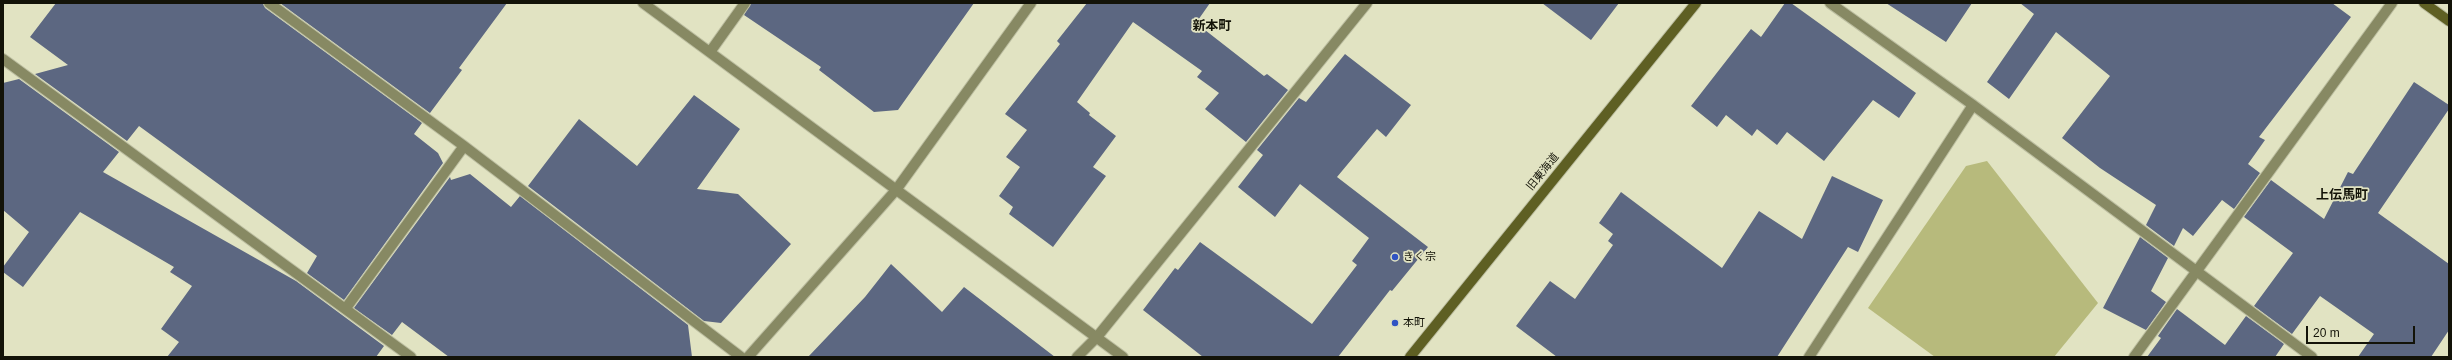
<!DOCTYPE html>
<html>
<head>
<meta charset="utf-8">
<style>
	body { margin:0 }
	#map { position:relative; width:2452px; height:360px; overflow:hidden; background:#e1e3c2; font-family:Helvetica,sans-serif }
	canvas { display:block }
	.frame { position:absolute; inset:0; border:4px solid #131308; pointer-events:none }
	.scale { position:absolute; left:2306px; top:326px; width:109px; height:18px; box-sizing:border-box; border:2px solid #131308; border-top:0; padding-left:5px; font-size:12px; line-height:14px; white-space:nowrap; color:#131308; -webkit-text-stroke:3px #e1e3c2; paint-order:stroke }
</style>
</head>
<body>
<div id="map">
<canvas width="2452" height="360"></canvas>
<div class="frame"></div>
<div class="scale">20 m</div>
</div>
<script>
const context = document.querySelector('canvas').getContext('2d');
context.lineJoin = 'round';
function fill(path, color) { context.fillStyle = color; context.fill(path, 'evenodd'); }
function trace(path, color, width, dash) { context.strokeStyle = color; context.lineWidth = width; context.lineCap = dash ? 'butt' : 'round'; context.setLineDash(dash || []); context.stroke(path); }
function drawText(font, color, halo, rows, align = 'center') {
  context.font = font + ' Helvetica,"Noto Sans JP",sans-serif'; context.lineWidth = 3.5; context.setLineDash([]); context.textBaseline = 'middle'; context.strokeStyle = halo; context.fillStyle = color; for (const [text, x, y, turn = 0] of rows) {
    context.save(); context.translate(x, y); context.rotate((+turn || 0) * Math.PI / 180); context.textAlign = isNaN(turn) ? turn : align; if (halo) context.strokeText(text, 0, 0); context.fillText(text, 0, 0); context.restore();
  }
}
fill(new Path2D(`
	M1987,161L2098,303L2054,357H1935L1868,308L1966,166Z`), '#b7ba7c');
fill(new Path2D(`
	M56,3H263L265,8L422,123L414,134L438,153L443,163L344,300L307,273L317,256L139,126L127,141L35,74L68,65L30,37Z
	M280,3H507L459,68L462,70L430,113Z
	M751,3H974L898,110L874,112L819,70L821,67L744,15Z
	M1087,3H1210L1196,23L1264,76L1267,74L1288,90L1246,142L1205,109L1219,93L1197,77L1202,71L1133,22L1077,102L1090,113L1089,115L1116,136L1093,167L1106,176L1053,247L1009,214L1013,207L999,196L1020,167L1006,157L1027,130L1005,114L1060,44L1057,41Z
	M1542,3H1619L1591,40Z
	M1785,3H1791L1916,93L1899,118L1873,100L1824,161L1787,132L1777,145L1757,129L1752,136L1726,115L1717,127L1691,106L1751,29L1761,37Z
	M1886,3H1972L1946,42Z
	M2020,3H2332L2351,17L2259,137L2265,140L2248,164L2260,173L2234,209L2222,200L2193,236L2183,228L2174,246L2146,225L2156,205L2100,168L2062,138L2110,76L2056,32L2009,99L1987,82L2034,14Z
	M1345,54L1411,105L1386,137L1377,129L1337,177L1428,247L1392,291L1390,290L1338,357H1203L1143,310L1175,268L1178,270L1200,242L1312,324L1357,265L1352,261L1369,238L1300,184L1275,217L1238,187L1263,155L1257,150L1299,98L1306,102Z
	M19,79L119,152L103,172L296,281L384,346L376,357H167L179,342L161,329L192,286L170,272L174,267L80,212L23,287L3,272V267L29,232L3,210V83Z
	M2414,82L2449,105V109L2378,213L2449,264V330L2431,357H2358L2374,334L2320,296L2292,334L2254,306L2293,253L2244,217L2271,180L2324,219L2348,172L2353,174Z
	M694,95L740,129L697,189L738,194L791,244L721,323L704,321L528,186L579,119L637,166Z
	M470,174L511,207L520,196L688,325L692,357H449L402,322L392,335L354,308L450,177L451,180Z
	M1832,176L1883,200L1858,252L1848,247L1777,357H1557L1516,326L1550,281L1575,299L1613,245L1608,241L1613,234L1599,223L1621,192L1722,268L1759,211L1802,239Z
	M2140,237L2168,258L2151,291L2166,302L2146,330L2103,308Z
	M891,264L942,312L964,287L1055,357H808L865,297Z
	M2177,309L2225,345L2246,316L2284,344L2275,357H2147L2161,338L2158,336Z`), '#5c6781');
const street = new Path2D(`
	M269,3L464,146L741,357
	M643,3L1123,357
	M1830,3L1973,105L2312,357
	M710,52L745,3
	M3,59L411,357
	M346,308L464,146
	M748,357L896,190L1031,3
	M1077,357L1097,337L1367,3
	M1809,357L1973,105
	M2134,357L2392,3`);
const secondary = new Path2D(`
	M2424,3L2449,21
	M1410,357L1696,3`);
trace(street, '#bcbea1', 12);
trace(secondary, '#bcbea1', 12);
trace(street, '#878963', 10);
trace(secondary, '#5e5f23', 10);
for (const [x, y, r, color] of [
	[1395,257,4,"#3053c3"],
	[1395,323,4,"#3053c3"]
]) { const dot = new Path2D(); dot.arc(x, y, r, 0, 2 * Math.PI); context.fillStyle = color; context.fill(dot); trace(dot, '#e1e3c2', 1.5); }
drawText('11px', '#131308', '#e1e3c2', [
	["旧東海道",1543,172,-51]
]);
drawText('11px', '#131308', '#e1e3c2', [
	["きく宗",1403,257],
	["本町",1403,323]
], 'left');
drawText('bold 13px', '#131308', '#e1e3c2', [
	["新本町",1212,26],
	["上伝馬町",2342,195]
]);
</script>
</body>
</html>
